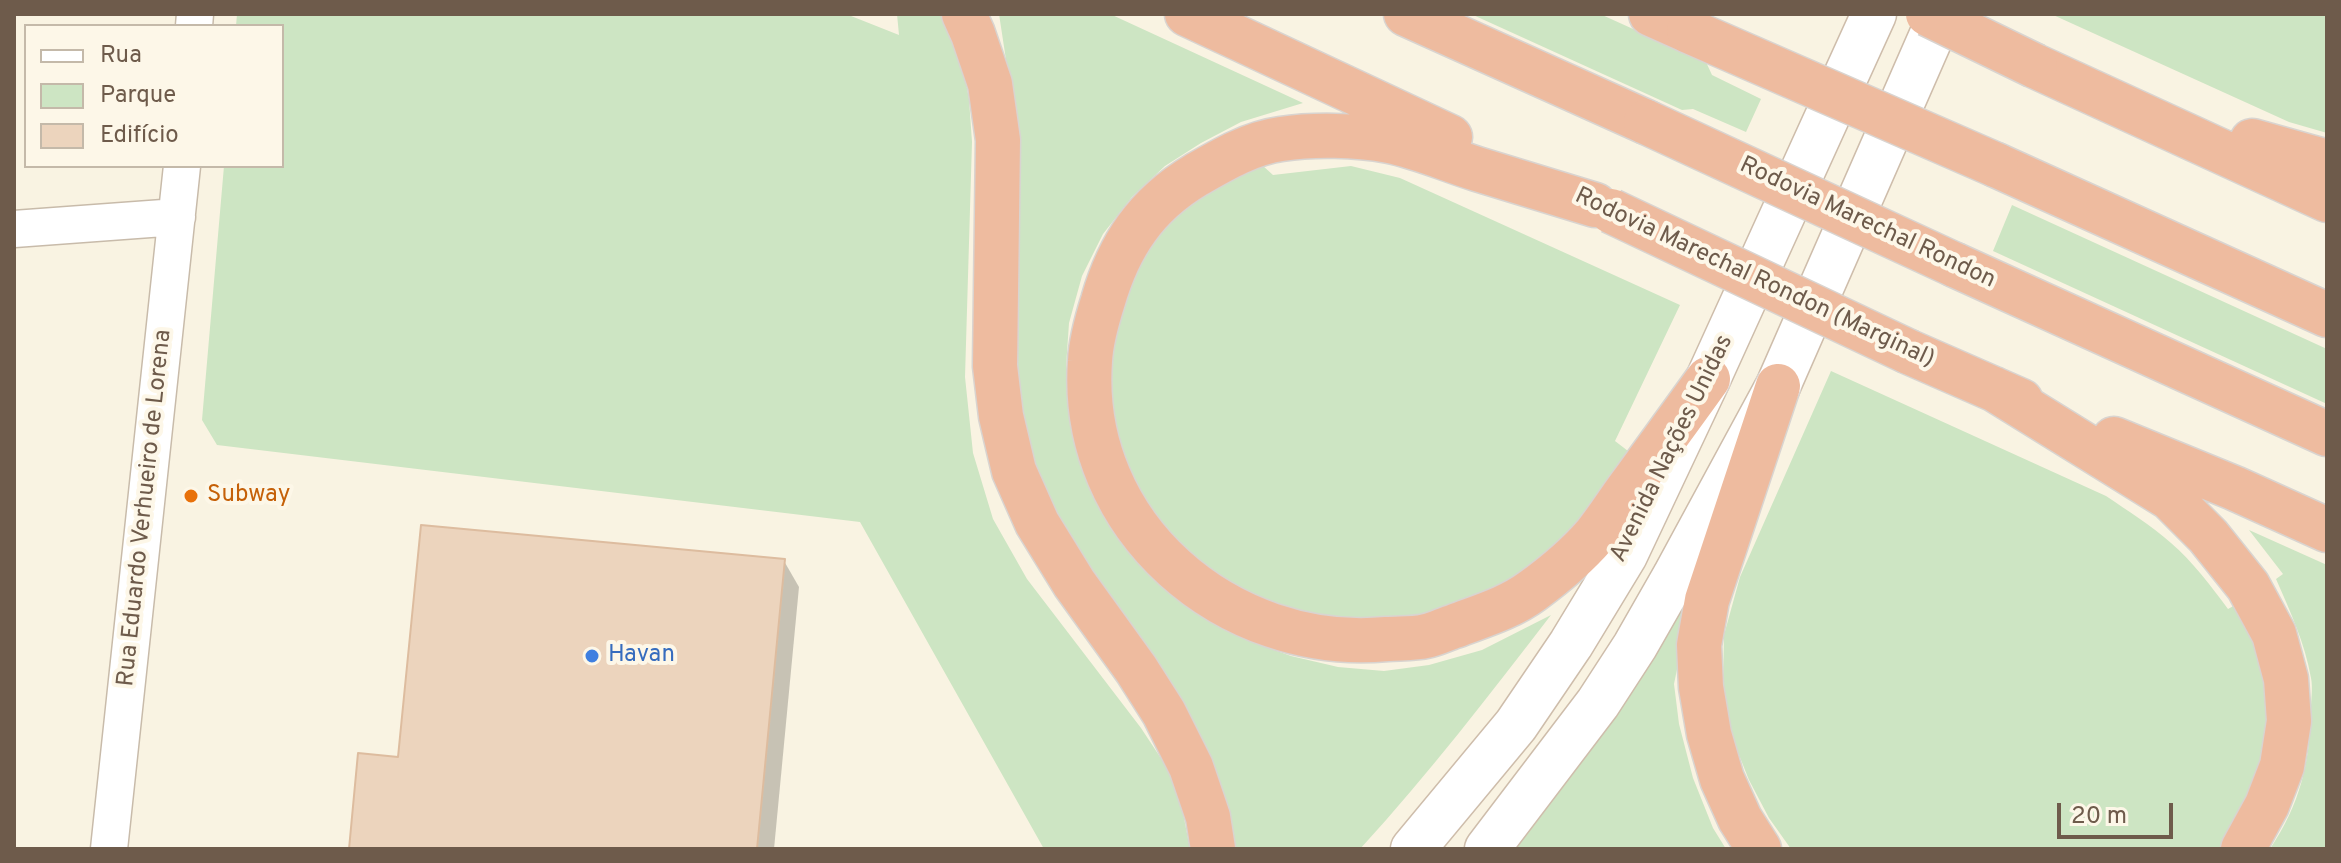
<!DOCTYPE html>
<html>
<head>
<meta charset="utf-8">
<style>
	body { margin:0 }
	#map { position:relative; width:2341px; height:863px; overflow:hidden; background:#f9f3e2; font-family:Overpass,sans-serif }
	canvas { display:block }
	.frame { position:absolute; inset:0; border:16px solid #6e5b4b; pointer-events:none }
	.legend { position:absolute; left:24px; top:24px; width:260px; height:144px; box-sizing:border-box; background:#fdf7e8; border:2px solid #c4b9a9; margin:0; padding:10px 14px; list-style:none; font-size:24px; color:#6e5b4b }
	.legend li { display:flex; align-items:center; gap:16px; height:40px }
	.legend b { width:40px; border:2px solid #c4b9a9 }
	.scale { position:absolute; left:2057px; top:803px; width:116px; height:36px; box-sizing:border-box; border:4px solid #6e5b4b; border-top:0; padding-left:10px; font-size:24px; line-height:28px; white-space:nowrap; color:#6e5b4b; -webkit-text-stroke:6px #fdf7e8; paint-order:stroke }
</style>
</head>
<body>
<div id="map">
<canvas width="2341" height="863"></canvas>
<div class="frame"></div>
<ul class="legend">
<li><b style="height:10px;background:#fff"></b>Rua</li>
<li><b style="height:22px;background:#cde5c3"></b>Parque</li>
<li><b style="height:22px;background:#ecd4bd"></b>Edifício</li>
</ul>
<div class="scale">20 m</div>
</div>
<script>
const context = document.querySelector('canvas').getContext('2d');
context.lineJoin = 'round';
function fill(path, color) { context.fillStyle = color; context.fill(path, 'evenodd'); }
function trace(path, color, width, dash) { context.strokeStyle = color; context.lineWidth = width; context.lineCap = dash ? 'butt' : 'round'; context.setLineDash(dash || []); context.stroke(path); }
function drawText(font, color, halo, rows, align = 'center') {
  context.font = font + ' Overpass,sans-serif'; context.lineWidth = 8; context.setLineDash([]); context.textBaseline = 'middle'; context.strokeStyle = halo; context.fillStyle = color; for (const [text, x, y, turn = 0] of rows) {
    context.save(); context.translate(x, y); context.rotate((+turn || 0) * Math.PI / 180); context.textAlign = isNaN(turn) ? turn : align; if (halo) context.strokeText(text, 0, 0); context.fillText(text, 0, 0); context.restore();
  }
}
fill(new Path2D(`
	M237,14H846L899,35L897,14H944L961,56L969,99L972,142L965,377L973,453L993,519L1027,579L1141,728L1170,772L1184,818L1190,849H1044L860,522L217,445L202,420L224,166H282V26H236Z
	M999,14H1110L1303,103L1241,122L1201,143L1165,166L1132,197L1103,234L1082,276L1069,323L1066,367L1070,419L1085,468L1208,618L1252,642L1291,656L1338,667L1384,671L1429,665L1482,650L1551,615C1490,694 1428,775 1360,849H1236L1227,805L1214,769L1064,533L1025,442L1017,396L1010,86Z
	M1471,14H1600L1706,62L1712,75L1761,99L1746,132L1693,109L1682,110Z
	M2051,14H2327V133L2289,122Z
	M1262,165L1273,175L1351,166L1400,178L1680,305L1615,441L1628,451L1599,496L1546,559L1506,585L1420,619L1367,625L1284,611L1206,569L1171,537L1146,505L1124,468L1110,424L1108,334L1144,244L1180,205L1220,181Z
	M2012,205L2327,349V404L1993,251Z
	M1831,371L2106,496C2128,511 2151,525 2171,543C2193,562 2211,586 2228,609L2237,604C2264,661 2280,721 2256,783C2247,805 2234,827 2223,849H1791L1769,818L1749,780L1731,735L1723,685L1724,635L1740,577Z
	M2249,530L2327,565V849H2270C2300,804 2310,763 2311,709C2311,699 2313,688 2311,678C2305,643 2290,611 2276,579L2283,574Z
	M1695,581L1674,684L1679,724L1693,778L1713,828L1726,849H1516L1607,729L1651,660Z`), '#cde5c3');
fill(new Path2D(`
	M784,561L799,587L774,849H351L400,760Z`), '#0003');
const building = new Path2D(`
	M421,525L785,559L757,849H349L358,753L398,757Z`);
fill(building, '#ecd4bd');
trace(building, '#ddbc9f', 2);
const street = new Path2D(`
	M194,26L195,14
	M14,229L177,217
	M109,849L182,166`);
const secondary = new Path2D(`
	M1413,849L1516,725L1571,644L1625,555L1708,379L1874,14
	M1487,849L1598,703L1635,646L1675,576L1778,386L1941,14`);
const highway = new Path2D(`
	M964,14L973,34L990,84L998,140L995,366L1001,416L1014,471L1037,523L1074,583L1136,669L1164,713L1191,767L1208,817L1213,849
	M1187,14L1450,137
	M1406,14L1646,122
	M1651,14L1689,31
	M2035,66L2327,200
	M2252,141L2327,162
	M1996,165L2327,315
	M1595,205C1556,193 1517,181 1477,169C1448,160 1419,147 1389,141C1356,135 1314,134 1281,139C1251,143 1222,160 1196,175C1146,205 1119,245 1103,301C1097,320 1091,341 1090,361C1078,527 1228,654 1387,639C1400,638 1414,639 1426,636C1436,634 1445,629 1455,626C1481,616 1509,608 1532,591C1554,575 1577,556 1595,535C1608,519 1619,501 1631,485C1657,449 1683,414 1708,379
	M1955,265L2327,434
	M1909,352L2021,401
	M1994,389L2170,498L2208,536L2248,586L2274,634L2286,679L2289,721L2282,766L2267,805L2243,849
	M2114,439L2234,488L2327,530
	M1759,849L1740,819L1722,779L1709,734L1701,687L1699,645L1707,600L1778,386`);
trace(street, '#c8bbaa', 39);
trace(secondary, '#cebdab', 47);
trace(highway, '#d9d4d0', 47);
trace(street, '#fff', 36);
trace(secondary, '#fff', 44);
trace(highway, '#eebb9f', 44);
const highwayBridge = new Path2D(`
	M1928,14L2035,66
	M1689,31L1996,165
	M1646,122L1955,265
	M1611,211L1909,352`);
trace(highwayBridge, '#d9d4d0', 47, []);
trace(highwayBridge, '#eebb9f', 44);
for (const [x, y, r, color] of [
	[191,496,8,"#e8710a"],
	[592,656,8,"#3f7fe0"]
]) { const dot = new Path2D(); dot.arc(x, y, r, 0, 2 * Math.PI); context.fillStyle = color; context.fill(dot); trace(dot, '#fdf7e8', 3); }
drawText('24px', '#6e5b4b', '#fdf7e8', [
	["Rodovia Marechal Rondon",1867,224,25],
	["Rodovia Marechal Rondon (Marginal)",1754,279,25],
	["Avenida Nações Unidas",1673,449,-64],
	["Rua Eduardo Verhueiro de Lorena",146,508,-84]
]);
drawText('24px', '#c56008', '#fdf7e8', [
	["Subway",207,496]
], 'left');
drawText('24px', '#366cbe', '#fdf7e8', [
	["Havan",608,656]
], 'left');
</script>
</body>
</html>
